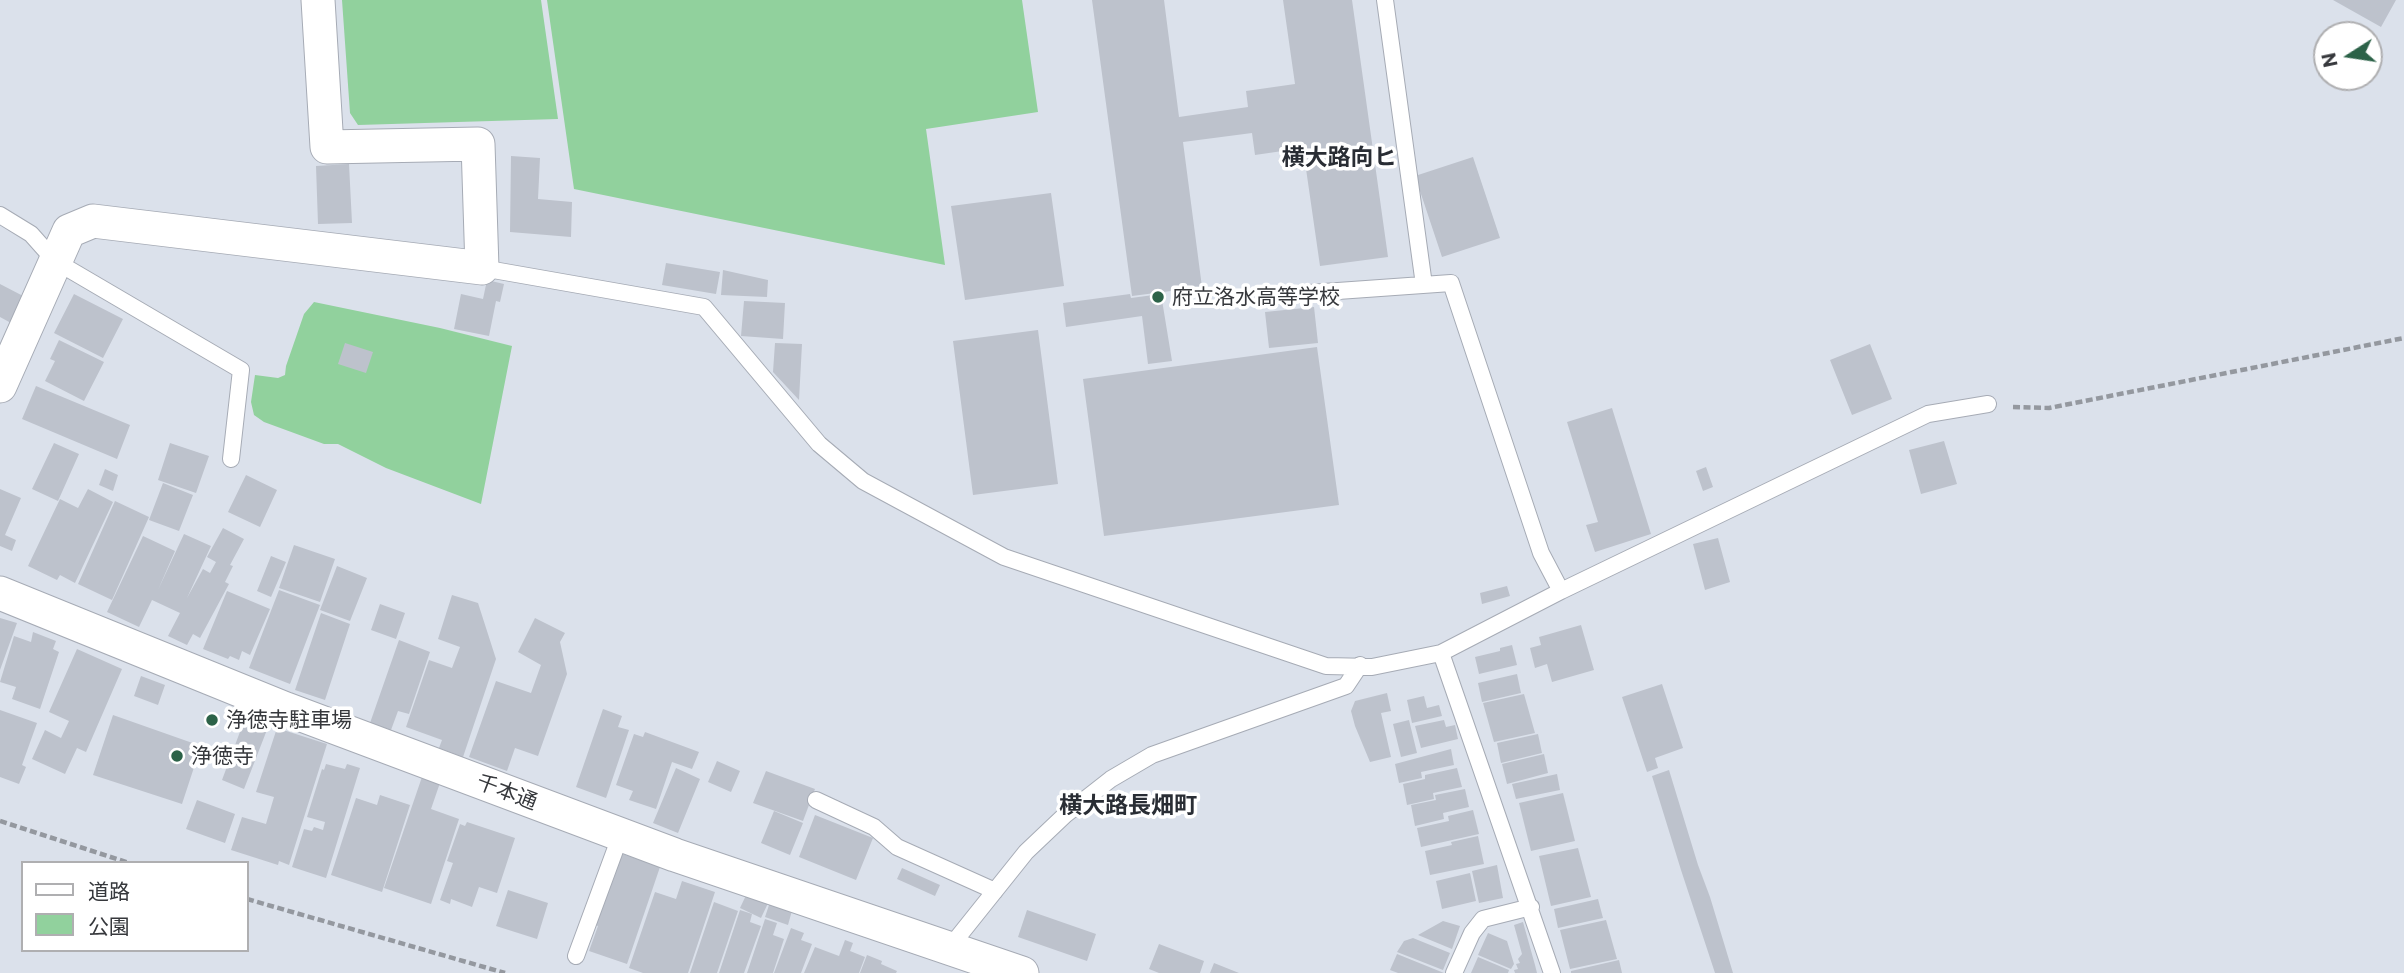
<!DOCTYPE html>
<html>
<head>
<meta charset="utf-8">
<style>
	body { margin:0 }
	#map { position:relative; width:2404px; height:973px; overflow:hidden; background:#dbe1eb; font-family:Commissioner,"Noto Sans JP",sans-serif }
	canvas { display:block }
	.legend { position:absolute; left:21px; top:861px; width:228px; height:91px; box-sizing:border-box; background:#fff; border:2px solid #afafb1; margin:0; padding:9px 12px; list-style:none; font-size:21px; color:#36383c }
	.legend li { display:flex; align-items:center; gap:14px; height:35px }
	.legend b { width:35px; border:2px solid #afafb1 }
	.north { position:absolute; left:2313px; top:21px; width:70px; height:70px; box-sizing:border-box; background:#fff; border:2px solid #afafb1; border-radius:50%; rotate:258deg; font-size:19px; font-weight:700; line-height:28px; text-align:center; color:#36383c }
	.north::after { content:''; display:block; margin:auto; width:24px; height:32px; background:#2c6248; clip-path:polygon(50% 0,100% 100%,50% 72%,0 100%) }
</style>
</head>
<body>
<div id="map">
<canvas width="2404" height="973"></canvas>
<ul class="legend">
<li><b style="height:9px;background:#fff"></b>道路</li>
<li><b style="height:19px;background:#91d19d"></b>公園</li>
</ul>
<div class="north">N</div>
</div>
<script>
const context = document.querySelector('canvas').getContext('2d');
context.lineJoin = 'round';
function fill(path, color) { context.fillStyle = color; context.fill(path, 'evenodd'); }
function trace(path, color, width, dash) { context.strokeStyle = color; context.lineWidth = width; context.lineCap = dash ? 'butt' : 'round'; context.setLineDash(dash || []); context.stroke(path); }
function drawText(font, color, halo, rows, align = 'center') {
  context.font = font + ' Commissioner,"Noto Sans JP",sans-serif'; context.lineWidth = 7; context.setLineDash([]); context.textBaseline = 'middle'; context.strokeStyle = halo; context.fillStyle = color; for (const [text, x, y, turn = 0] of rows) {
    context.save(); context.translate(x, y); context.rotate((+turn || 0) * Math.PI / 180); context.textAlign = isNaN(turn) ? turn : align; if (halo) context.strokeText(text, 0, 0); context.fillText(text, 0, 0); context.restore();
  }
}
fill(new Path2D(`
	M342,0H541L558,119L358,125L350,113Z
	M547,0H1022L1038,112L926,129L945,265L574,189Z
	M314,302L440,328L512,346L481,504L386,468L338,444H324L264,422L254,415L251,402L255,375L278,378L285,375L286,366L304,314Z`), '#91d19d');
fill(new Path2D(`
	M1092,0H1164L1179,117L1248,107L1246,91L1295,84L1283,0H1352L1388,257L1320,266L1303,148L1255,155L1252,133L1183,142L1202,287L1132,296Z
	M2333,0H2396L2381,27Z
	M511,156L540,158L538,199L572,202L571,237L510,232Z
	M1473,157L1500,238L1442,257L1415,176Z
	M349,164L352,223L318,224L316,166Z
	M1051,193L1064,286L965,300L951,206Z
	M666,263L720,272L716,294L662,285Z
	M723,270L768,280L767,297L721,295Z
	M487,280L504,284L500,302L496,301L489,336L454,329L461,294L483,299Z
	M0,284L25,297L11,323L0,317Z
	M74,294L123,319L103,358L54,333Z
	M1130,294L1131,298L1161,294L1172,361L1148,364L1142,316L1066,327L1063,303Z
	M744,301L785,303L783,339L741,336Z
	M1314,307L1318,343L1269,348L1265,312Z
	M1038,330L1058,484L973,495L953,341Z
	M59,340L104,362L84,401L45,381L55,361L50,359Z
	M345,343L373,352L366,373L338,364Z
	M775,343L802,344L799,400L773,372Z
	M1870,344L1892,399L1852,415L1830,360Z
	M1317,347L1339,505L1104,536L1083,379Z
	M36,386L130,425L117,459L22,419Z
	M1612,408L1651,534L1595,552L1586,525L1598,522L1567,422Z
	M1944,441L1957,484L1921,494L1909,450Z
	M54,443L79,454L58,501L32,489Z
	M170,443L209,456L196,493L158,480Z
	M1706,467L1713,487L1703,491L1696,471Z
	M105,469L118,475L113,491L99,485Z
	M246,475L277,490L260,527L228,512Z
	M163,483L193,495L179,531L149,520Z
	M0,489L21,498L5,535L16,540L12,551L0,546Z
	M88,489L113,502L75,583L60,575L57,580L28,566L60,499L78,508Z
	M115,501L149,517L112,600L78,584Z
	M223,528L244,539L230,565L233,566L225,582L229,584L200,638L193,634L187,645L168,636L180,613L152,600L139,627L107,612L143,536L175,551L158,590L184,534L211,546L187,598L203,569L210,573L216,562L207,557Z
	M1718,538L1730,582L1705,590L1693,544Z
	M294,545L335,559L320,602L279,588Z
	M271,556L286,562L271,597L257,591Z
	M337,566L367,578L350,621L320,610Z
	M1507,586L1510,596L1482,604L1480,593Z
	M279,590L320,605L290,684L249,668Z
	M227,591L270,609L250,655L242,651L239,660L230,656L228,659L203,649Z
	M452,595L478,603L496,659L463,757L439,748L442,740L406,727L429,660L452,668L460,647L438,639Z
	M380,604L405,613L396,639L371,630Z
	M321,613L350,624L325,700L295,690Z
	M0,618L17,623L0,670Z
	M535,618L565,633L560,642L567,674L538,756L515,748L507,771L469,757L496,681L531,693L541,665L518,652Z
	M1581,625L1594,670L1552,682L1547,664L1535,668L1530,648L1541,645L1539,637Z
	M33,632L56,641L53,649L59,652L40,709L12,699L16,687L0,682L14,636L31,642Z
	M399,640L430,652L409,714L398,711L391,730L370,723Z
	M1512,645L1517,665L1479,674L1475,657L1500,651V648Z
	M77,649L122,669L86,752L77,748L65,774L32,759L45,730L61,738L69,721L49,712Z
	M1517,674L1521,693L1482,702L1478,683Z
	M141,676L165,685L158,705L134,696Z
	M1662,684L1683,748L1655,758L1658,768L1647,772L1622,697Z
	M1387,693L1391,711L1381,713L1391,757L1370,762L1355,726L1351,711L1355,701Z
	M1524,694L1535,733L1494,742L1483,703Z
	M1424,696L1427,708L1439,705L1442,716L1412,723L1407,700Z
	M603,709L622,716L618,727L629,730L606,798L576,787Z
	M0,710L37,723L22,765L26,767L19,784L0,777Z
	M247,713L270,722L244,789L222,780Z
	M113,715L201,746L182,804L93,775Z
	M1409,720L1417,753L1401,757L1393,724Z
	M1444,720L1446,727L1455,725L1458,739L1421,748L1415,726Z
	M277,728L327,744L289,865L279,861L278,865L231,850L242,817L266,824L274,797L256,792Z
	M645,732L699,752L692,769L672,762L656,809L629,800L633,791L616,785L634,734L643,737Z
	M1538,734L1542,753L1501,763L1497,743Z
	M1451,749L1454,765L1421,772L1422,778L1399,783L1395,764Z
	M1544,754L1548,773L1507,784L1502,764Z
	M717,761L740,771L731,792L708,782Z
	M326,764L345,769L347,764L360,768L326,878L292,867L304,829L312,831L314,827L323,830L325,822L307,817L322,769L324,770Z
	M676,768L700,779L678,833L653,823Z
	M1457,768L1462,787L1433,793L1434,799L1407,805L1403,784L1425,779V775Z
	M1669,770L1698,865L1710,897L1733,973H1715L1681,870L1652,776Z
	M766,771L815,789L803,821L753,803Z
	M423,774L441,780L431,809L459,819L431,904L384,888Z
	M1557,774L1560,790L1516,799L1512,784Z
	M1465,789L1469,807L1443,813L1444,819L1415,826L1411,805L1436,800L1435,795Z
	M1563,793L1575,841L1531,851L1519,803Z
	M380,795L410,805L382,892L331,875L356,798L377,805Z
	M197,800L235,814L225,843L186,829Z
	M1473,810L1479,834L1421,847L1417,828L1449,821L1448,816Z
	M774,811L803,823L790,855L761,843Z
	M815,815L873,838L856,880L799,857Z
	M467,822L515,838L497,893L479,887L472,907L451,899L450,904L440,900L453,863L447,861L460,824L465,826Z
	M1478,836L1484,864L1430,875L1425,851L1452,845L1451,842Z
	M1578,848L1591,897L1551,906L1539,856Z
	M617,852L660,867L627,964L589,951L598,926L593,924Z
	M1497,865L1503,898L1479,903L1472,871Z
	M902,868L940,885L935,896L897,879Z
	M1470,873L1476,901L1442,909L1436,881Z
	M682,881L715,892L688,973H643L629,968L655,892L676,899Z
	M749,889L770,899L761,918L740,908Z
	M508,890L548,903L537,939L496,926Z
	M771,899L793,907L788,925L765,917Z
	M1598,899L1603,918L1558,928L1554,909Z
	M714,902L738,911L717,973H690Z
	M740,910L752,914L750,922L761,926L744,973H719Z
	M1027,910L1096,934L1087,961L1018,937Z
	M765,919L777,923L773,935L784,939L773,973H747Z
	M1606,920L1617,959L1570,969L1560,930Z
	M1443,921L1460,926L1452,949L1418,935Z
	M1523,922L1535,965L1537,973H1515L1514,970L1518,969L1516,964L1520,963L1518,959L1522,954L1514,925Z
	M791,928L804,933L801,940L812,944L801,973H774Z
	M1488,933L1507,941L1514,964L1511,969L1478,955Z
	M1413,938L1450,953L1443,970L1397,952L1404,941Z
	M845,940L853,943L850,951L865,957L859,973H804L815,947L839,956Z
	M1159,944L1204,961L1200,973H1159L1149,969Z
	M1397,954L1444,973H1398L1390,970Z
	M867,955L882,961L881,964L897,971L896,973H860Z
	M1478,957L1509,970L1508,973H1471Z
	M1619,960L1622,973H1571V971Z
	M1214,963L1239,973H1210Z`), '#bdc2cc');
const service = new Path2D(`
	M1385,0L1424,285
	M0,215L31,234L55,261L241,370L231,459
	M482,268L704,307L819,444L863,481L1004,557L1326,666L1372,667L1441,653L1561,591L1928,414L1988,404
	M1267,296L1451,283L1541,553L1561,591
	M1441,653L1552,973
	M816,800L874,827L897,847L995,891
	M950,947L1026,852L1065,815L1111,779L1152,755L1346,686L1360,665
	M576,956L621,834
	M1454,973L1472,933L1483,919L1531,907`);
const minor = new Path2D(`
	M0,386L69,231L93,221L482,268L478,144L327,147L318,0
	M0,593L286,709L675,855L1022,973`);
trace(service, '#a6abb5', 18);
trace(minor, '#a6abb5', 35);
trace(new Path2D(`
	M2013,407L2049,408L2404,338
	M0,821L129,863
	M247,899L505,973`), '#94989f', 4.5, [7, 3.5]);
trace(service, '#fff', 16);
trace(minor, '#fff', 33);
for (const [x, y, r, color] of [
	[1158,297,7,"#2c6248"],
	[212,720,7,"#2c6248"],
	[177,756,7,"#2c6248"]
]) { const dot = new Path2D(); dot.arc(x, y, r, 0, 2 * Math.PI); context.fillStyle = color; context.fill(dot); trace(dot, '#fff', 2.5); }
drawText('21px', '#36383c', '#fff', [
	["府立洛水高等学校",1172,297],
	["浄徳寺駐車場",226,720],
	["浄徳寺",191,756]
], 'left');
drawText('21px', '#36383c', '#fff', [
	["千本通",507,792,21]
]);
drawText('bold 23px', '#292d34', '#fff', [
	["横大路向ヒ",1339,157],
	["横大路長畑町",1128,805]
]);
</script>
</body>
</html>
